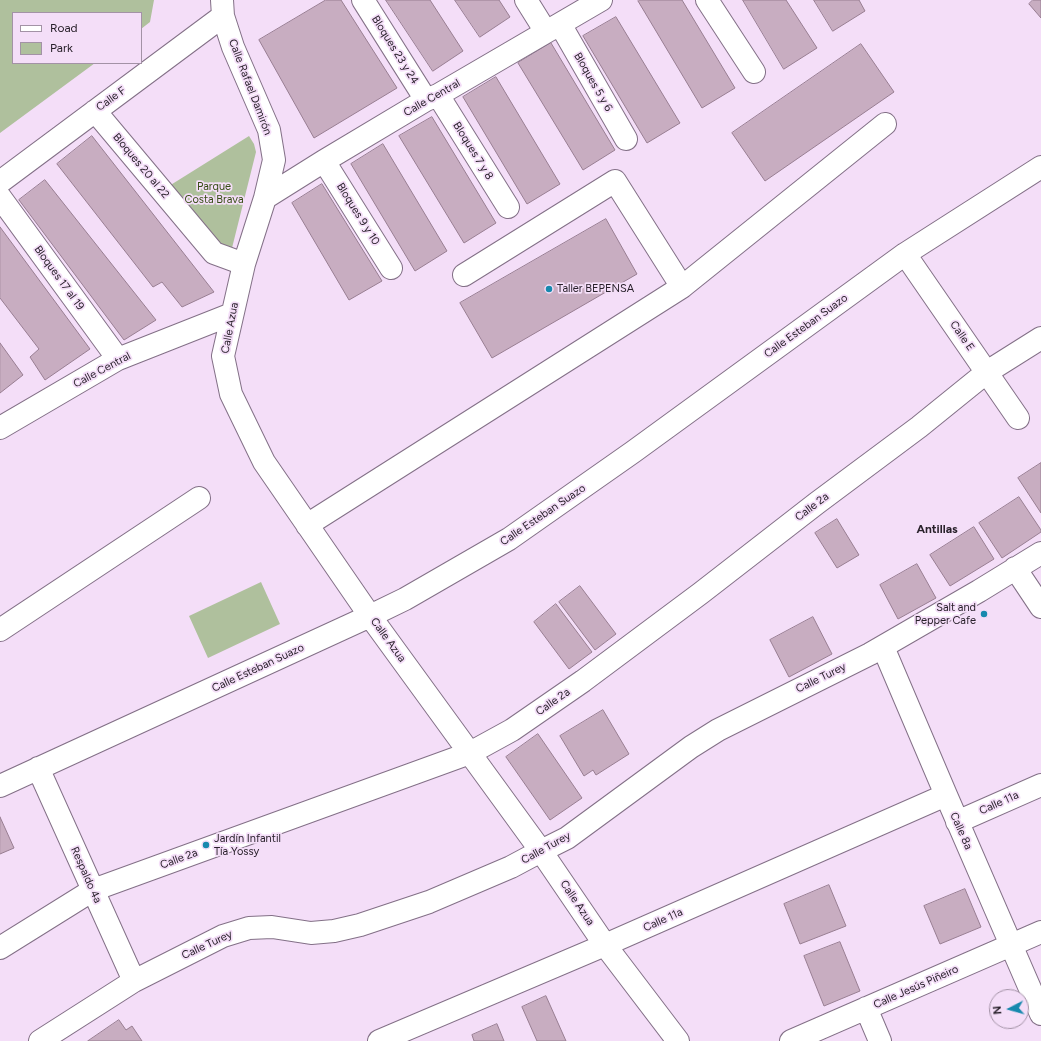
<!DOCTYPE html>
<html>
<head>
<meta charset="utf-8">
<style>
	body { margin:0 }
	#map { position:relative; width:1041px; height:1041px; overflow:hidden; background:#f4def8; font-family:Figtree,sans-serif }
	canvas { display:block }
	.legend { position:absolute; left:12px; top:12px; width:130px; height:52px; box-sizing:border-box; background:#f4def8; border:1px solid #a392a6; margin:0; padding:5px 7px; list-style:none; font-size:12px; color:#29212b }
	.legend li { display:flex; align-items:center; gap:8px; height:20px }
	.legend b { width:20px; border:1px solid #a392a6 }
	.north { position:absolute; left:989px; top:989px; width:40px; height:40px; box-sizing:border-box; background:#f4def8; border:1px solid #a392a6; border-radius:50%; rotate:264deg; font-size:11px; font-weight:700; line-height:16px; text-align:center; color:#29212b }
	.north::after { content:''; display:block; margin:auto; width:14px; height:18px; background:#1789ae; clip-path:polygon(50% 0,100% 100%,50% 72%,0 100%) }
</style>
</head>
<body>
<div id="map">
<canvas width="1041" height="1041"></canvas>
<ul class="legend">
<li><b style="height:5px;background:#fff"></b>Road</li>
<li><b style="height:11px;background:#afc09d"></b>Park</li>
</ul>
<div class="north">N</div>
</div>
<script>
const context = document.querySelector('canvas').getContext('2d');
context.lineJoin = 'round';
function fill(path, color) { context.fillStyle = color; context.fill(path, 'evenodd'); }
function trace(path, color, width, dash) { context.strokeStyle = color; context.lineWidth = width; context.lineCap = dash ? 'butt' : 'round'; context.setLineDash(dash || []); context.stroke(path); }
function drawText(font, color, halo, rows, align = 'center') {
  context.font = font + ' Figtree,sans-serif'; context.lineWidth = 3.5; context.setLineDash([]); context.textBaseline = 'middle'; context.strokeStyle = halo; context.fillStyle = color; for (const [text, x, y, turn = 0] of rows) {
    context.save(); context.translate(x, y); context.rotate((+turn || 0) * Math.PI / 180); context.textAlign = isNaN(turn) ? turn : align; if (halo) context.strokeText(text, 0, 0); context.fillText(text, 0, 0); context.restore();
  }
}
fill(new Path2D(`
	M0,0H154L150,22L141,29V13H13V63H95L0,133Z
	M249,136L254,144L256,152L232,248L226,250L169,186Z
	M261,582L280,624L208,658L189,616Z`), '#afc09d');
const building = new Path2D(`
	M326,0H341L397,88L314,138L259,40Z
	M386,0H430L463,51L433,71Z
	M455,0H499L510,17L480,37Z
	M639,0H682L735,88L702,108L638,1Z
	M743,0H786L817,48L784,69Z
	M814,0H859L865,11L833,31Z
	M1033,0H1041V18L1029,4Z
	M616,17L680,123L647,143L583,36Z
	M551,43L615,150L583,170L518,63Z
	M861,44L894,92L765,181L732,133Z
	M496,77L560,184L527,204L463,97Z
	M432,117L496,223L464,243L399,136Z
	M92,136L214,292L182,307L162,282L153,287L57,164Z
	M383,144L447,251L415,271L351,164Z
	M45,180L156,320L124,340L19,200Z
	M322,184L382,281L349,300L292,203Z
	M606,219L637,274L492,358L460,303Z
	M0,227L90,349L45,380L30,357L39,349L0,298Z
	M0,343L23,375L0,393Z
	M1041,463V513L1018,478Z
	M1019,497L1041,530V532L1002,558L979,523Z
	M837,519L859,555L837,568L815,533Z
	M974,527L994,559L950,586L930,555Z
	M917,564L936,598L898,619L880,585Z
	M580,586L616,634L595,650L559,602Z
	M556,604L592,652L569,669L534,622Z
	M813,617L832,654L789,677L770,640Z
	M603,710L629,754L596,775L593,770L584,776L560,736Z
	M538,734L582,798L550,820L506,757Z
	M0,817L14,848L0,854Z
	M829,885L846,926L800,944L784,904Z
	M965,889L981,927L940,944L924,906Z
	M840,942L860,991L824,1006L804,956Z
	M546,996L566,1041H537L522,1007Z
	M119,1020L126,1030L132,1026L142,1041H88Z
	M497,1024L504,1041H474L472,1035Z`);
fill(building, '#c8adc1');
trace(building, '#987e92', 1);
const minor = new Path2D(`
	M222,0L223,16L233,47L269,130L274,160L265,198L244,264L223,356L231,394L264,462L370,616L541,851L605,945L678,1041
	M363,0L426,100
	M526,0L546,32
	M707,0L754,72
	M560,24L626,139
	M438,95L508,207
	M95,111L214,253L244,264
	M324,161L391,268
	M0,182L223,16
	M0,197L118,359
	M265,198L324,161L426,100L438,95L601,0
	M905,254L1018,418
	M464,275L615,181L682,287
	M0,428L118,359L232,314
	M307,525L682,287L885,124
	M1015,568L1041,607
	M0,630L199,498
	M883,647L946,795L1041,1014
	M38,768L134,981
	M0,786L370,616L405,599L509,539L633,452L905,254L1041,167
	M957,822L1041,785
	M0,948L93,890L470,753L512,730L583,681L701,593L817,503L919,427L987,372L1041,338
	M866,1008L880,1041
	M40,1041L134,981L223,936L249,928L272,927L311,933L334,931L360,925L429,902L511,867L541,851L567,838L691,747L718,730L870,654L979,591L1041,553
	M379,1041L605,945L946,795
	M791,1041L1041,932`);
trace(minor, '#837087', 24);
trace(minor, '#fff', 22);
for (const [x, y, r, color] of [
	[549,289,4,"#1789ae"],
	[984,614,4,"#1789ae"],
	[206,845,4,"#1789ae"]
]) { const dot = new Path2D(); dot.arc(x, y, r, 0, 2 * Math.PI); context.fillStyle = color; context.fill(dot); trace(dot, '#f4def8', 1.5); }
drawText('11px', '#29212b', '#f4def8', [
	["Bloques 23 y 24",395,50,58],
	["Bloques 5 y 6",593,82,60],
	["Calle Rafael Damirón",250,87,69],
	["Calle Central",432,98,-30],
	["Calle F",111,99,-36],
	["Bloques 7 y 8",473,151,58],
	["Bloques 20 al 22",141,166,50],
	["Bloques 9 y 10",358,214,58],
	["Bloques 17 al 19",59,278,54],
	["Calle Esteban Suazo",806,326,-36],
	["Calle Azua",230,328,-79],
	["Calle E",962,336,55],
	["Calle Central",102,370,-28],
	["Calle 2a",812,507,-37],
	["Calle Esteban Suazo",543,515,-34],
	["Calle Azua",388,640,54],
	["Calle Esteban Suazo",258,668,-25],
	["Calle Turey",821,678,-26],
	["Calle 2a",553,702,-35],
	["Calle 11a",999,803,-24],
	["Calle 8a",961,831,66],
	["Calle Turey",546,848,-29],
	["Calle 2a",179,859,-20],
	["Respaldo 4a",86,875,66],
	["Calle Azua",577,903,56],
	["Calle 11a",663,920,-24],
	["Calle Turey",207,945,-25],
	["Calle Jesús Piñeiro",916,987,-24]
]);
drawText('11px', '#364d14', '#f4def8', [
	["Parque",214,187],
	["Costa Brava",214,200]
]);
drawText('11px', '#29212b', '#f4def8', [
	["Taller BEPENSA",557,289],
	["Salt and",976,608,"right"],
	["Pepper Cafe",976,621,"right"],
	["Jardín Infantil",214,839],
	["Tía Yossy",214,852]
], 'left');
drawText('bold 12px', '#29212b', '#f4def8', [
	["Antillas",937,529]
]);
</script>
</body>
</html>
